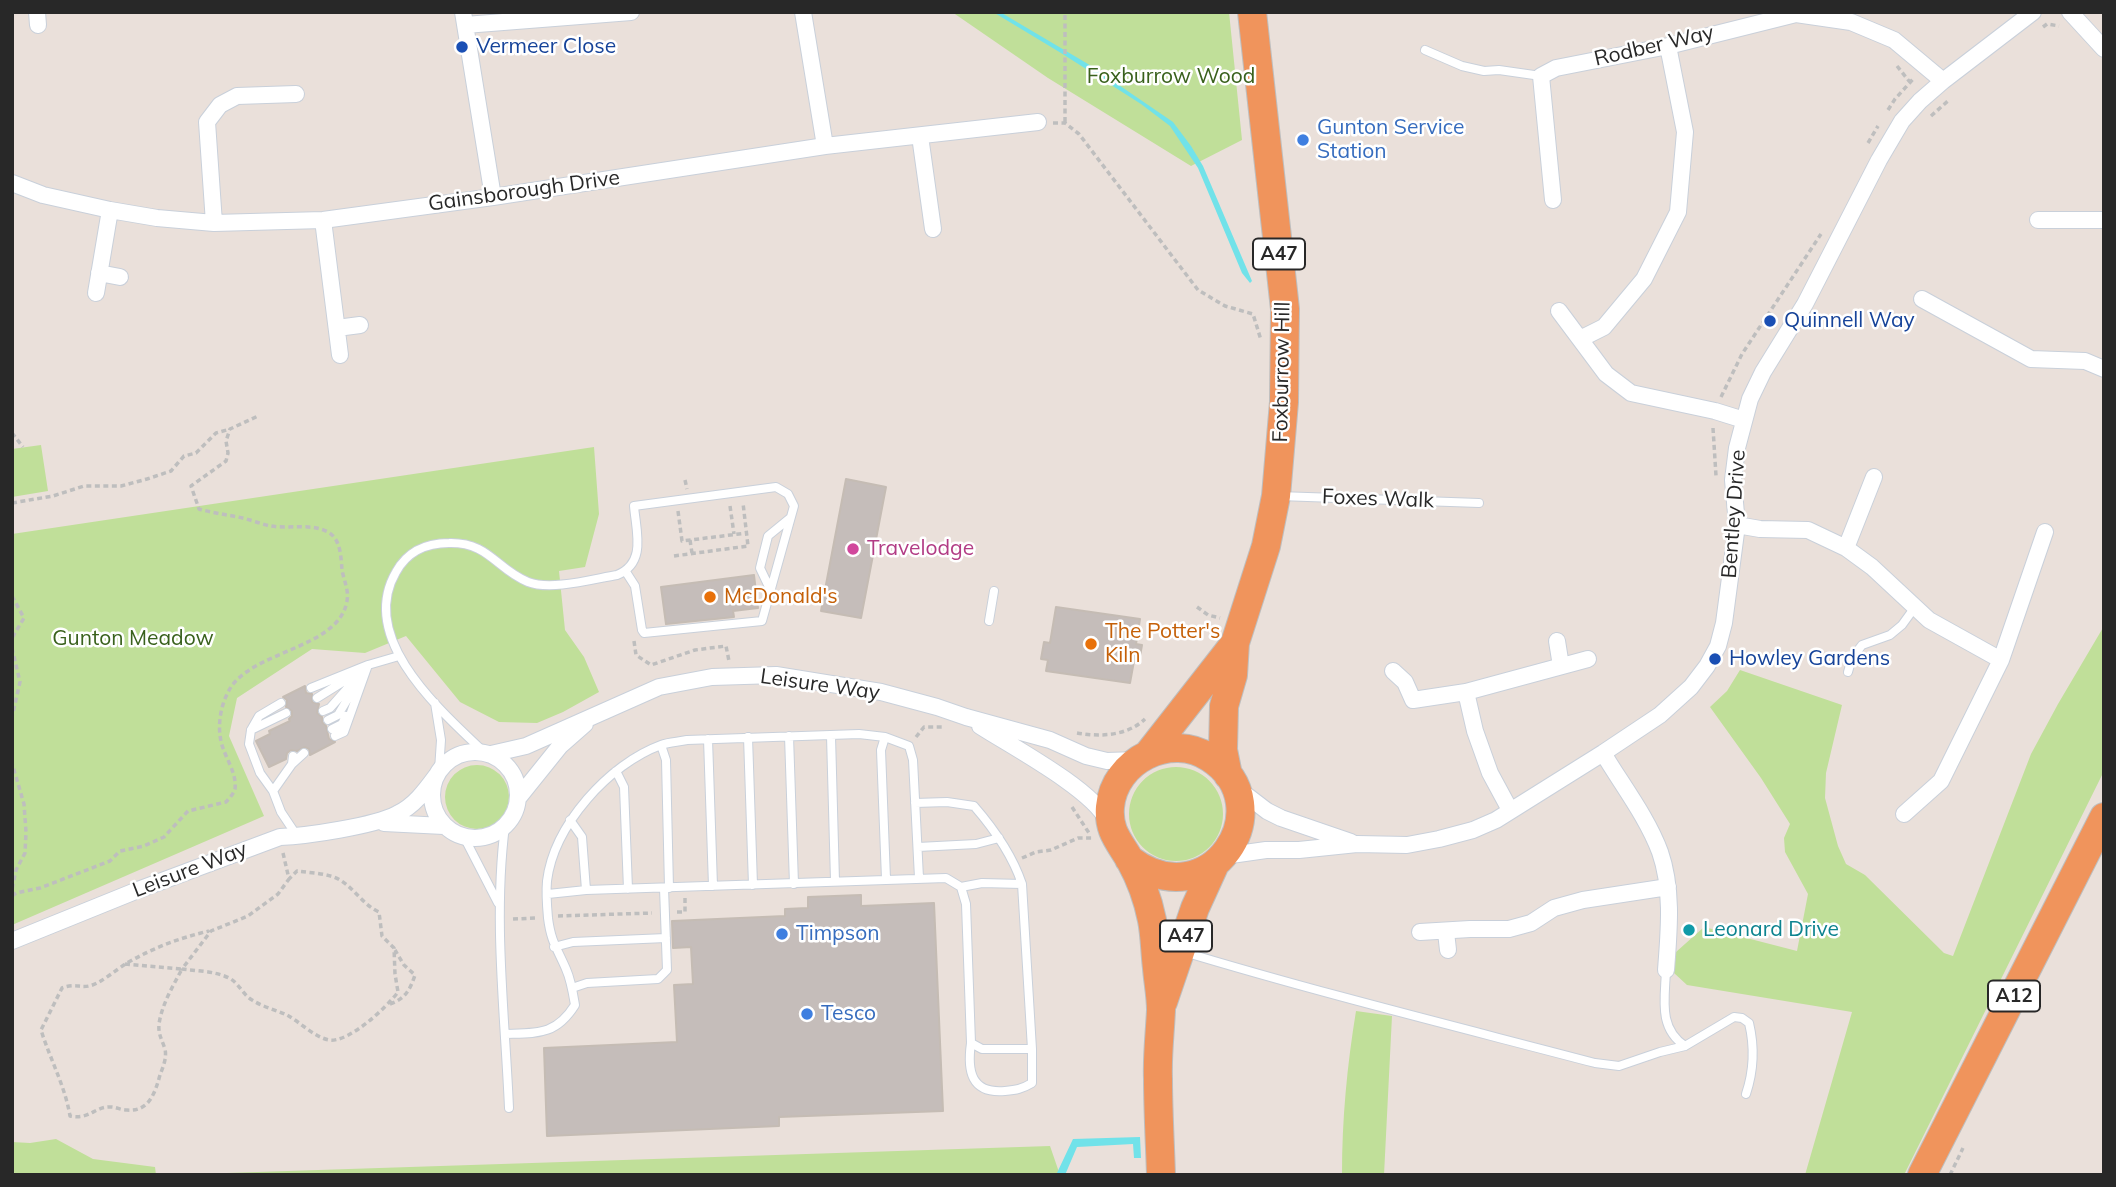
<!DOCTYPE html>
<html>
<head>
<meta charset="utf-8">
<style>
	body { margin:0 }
	#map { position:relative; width:2116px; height:1187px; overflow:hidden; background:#eae0da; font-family:Mulish,sans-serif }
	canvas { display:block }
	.frame { position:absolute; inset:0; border:14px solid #282828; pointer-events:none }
</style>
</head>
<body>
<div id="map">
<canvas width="2116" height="1187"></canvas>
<div class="frame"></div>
</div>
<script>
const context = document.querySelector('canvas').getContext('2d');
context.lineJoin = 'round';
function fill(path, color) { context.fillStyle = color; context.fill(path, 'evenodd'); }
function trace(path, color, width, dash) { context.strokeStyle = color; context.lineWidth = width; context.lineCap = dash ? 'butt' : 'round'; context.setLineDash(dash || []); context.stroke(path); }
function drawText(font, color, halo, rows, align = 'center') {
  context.font = font + ' Mulish,sans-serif'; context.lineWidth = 5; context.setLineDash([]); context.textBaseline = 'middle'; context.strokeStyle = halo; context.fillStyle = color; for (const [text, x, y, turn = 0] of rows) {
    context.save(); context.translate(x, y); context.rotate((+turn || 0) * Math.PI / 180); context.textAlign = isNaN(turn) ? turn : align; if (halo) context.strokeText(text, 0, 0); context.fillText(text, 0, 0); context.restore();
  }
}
fill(new Path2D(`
	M952,12H1229L1242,140L1191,166L1048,78Z
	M41,445L48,491L12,497V449Z
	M594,447L599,514L585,567L559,571L565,630L584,657L599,692L563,712L537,723L499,722L460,702L406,636L365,653L312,649L237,698L229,736L264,816L12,925V534Z
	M2104,626V771L1904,1175H1805L1852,1012L1687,985L1674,973L1676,952L1704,927L1797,951L1808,894L1785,852L1784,838L1790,824L1761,778L1710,707L1727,691L1740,670L1842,705L1826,773L1825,798L1838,846L1846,864L1865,875L1944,953L1953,956L2031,754L2058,704Z
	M445 797a32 32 0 1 1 64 0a32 32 0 1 1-64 0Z
	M1129 814a47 47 0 1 1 94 0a47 47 0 1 1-94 0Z
	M1356,1011L1392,1016L1384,1175H1342C1342,1119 1347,1066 1356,1011Z
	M56,1139L93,1159L155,1167L156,1175H12V1142L30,1143Z
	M1050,1146L1060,1175H166Z`), '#c0df99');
fill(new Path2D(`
	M993,12H1000L1088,64L1173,122L1191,146L1203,166L1252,281L1250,283L1242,273L1198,168L1170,126L1141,104L1061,53Z
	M1140,1137L1141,1158H1134L1133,1144L1077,1147L1065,1175H1056L1073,1139Z`), '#71e2e9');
const building = new Path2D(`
	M846,479L886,487L861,618L821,611Z
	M754,575L758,608L733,611L734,617L666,624L661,587Z
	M1056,607L1140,619L1136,644L1142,645L1139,662L1134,661L1130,683L1046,671L1048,660L1041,659L1044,642L1050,643Z
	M305,686L306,693L312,694V702L319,704L317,713L322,717V722L326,726L329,739L335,742L310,755L309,749L305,747L297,751L291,750L287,753L286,759L269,767L256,741L270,734L269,731L290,721L289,719L292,716V711L286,707L287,700L283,697Z
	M861,895V906L934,903L943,1111L779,1117V1126L547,1136L544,1048L677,1042L674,985L693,984L691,947L673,948L672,921L785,916V909L808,908V897Z`);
fill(building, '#c5bdba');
trace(building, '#c5bcb4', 2);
const service = new Path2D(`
	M1425,50L1462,66L1484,71L1499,70L1541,76
	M1279,496L1479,503
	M770,589L760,568L768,536L790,518
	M989,621L994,591
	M1848,672L1852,658L1862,645L1890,635L1902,625L1915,607
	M311,688L368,665L399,656
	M317,698L357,673
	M281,703L259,716L251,730L249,744L260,773L273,791L281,812L297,836
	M435,703L441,740L439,770
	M323,711L330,708L354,681
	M328,720L338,715L359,680
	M332,729L342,724L346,716
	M251,730L286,713
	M335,736L344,732L368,665
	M789,736L794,884
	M831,736L835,881
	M748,737L753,885
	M885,737L881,750L886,879
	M708,739L713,886
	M661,745L666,760L669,888
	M485,753C441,711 357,639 396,572C407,552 426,543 449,543C489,542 496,569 528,582C551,591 593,579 617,575C647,563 636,531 634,506L776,487L788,494L794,506L762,621L644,633L642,630L635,586L626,572
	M292,764L304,753
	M616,771L624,787L628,889
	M273,791L292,764L293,756
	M915,803L947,802L974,806C994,829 1012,854 1022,884
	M570,820L582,837L586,890
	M505,826C493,919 505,1015 509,1108
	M464,837L498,903
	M918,847L976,844L999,838
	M548,894L586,890L946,878L961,887L966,904L971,1043C967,1071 971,1094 1005,1091C1016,1090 1022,1089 1032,1083V1049L1022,884L982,883L961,887
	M554,947L573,942L666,938
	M1184,952C1320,993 1458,1027 1595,1063L1619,1066L1660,1052L1685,1046L1734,1017L1742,1018L1749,1023C1755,1048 1754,1070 1746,1094
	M1666,970C1665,999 1658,1028 1685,1046
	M572,988L587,983L658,979L667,970L664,888
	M506,1034C538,1033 556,1035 575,1005C573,993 571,980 566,969C557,948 551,942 548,918C547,907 546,892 547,881C554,825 609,764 661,745C669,742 678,742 687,740L859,734L885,737L909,746L913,760L919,878
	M971,1043L982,1049H1032`);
const minor = new Path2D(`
	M37,12L38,25
	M463,12L493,197
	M803,12L825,146
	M2070,12L2104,49
	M465,25L631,12
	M920,136L933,229
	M12,183L43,195L110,210L157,218L214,223L323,220L493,197L825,146L1038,122
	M1553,200L1541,76L1556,68L1668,46L1796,14L1851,22L1894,40L1943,81
	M323,220L340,355
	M2038,220H2104
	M214,223L207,122L220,105L237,96L296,94
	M99,273L120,277
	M96,293L110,210
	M1922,299L2031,359L2085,361L2104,369
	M1559,311L1606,374L1631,393L1715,411L1744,420
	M337,328L360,325
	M1580,339L1604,327L1644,279L1678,212L1685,132L1668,46
	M1737,525L1760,529L1808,530L1846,548L1872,567L1929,620L2001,660
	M1846,548L1874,477
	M1557,641L1561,666
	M1393,671L1405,682L1413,700L1466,692L1588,659
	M1466,692L1475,731L1490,773L1510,810
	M980,726C1011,746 1092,789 1107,820
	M432 795a43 43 0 1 1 86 0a43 43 0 1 1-86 0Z
	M1603,753C1622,785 1647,817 1660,852C1673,889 1669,931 1666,970
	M491,754L526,746L659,687L712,677L776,675L881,692L937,707L966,717L1050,740L1086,756L1107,761L1136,760
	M1237,788L1267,811L1281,818L1351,842
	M519,797L560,746L585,724
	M1904,814L1941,781L2001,660L2045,532
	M384,823L444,826
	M1224,856L1266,850H1299L1357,844L1407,845L1439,839L1473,830L1496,820L1603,753L1660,715L1691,687L1707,666L1718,646L1724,623L1737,525L1733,480L1737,448L1750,399L1763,372L1805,304L1879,160L1902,121L1920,101L1943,81L2033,12
	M1420,932L1470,929H1509L1531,923L1554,908L1583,900L1668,887
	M1446,932L1448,950
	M12,941L138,890L280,837C307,836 374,826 397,814C414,806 425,791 436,776`);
const trunk = new Path2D(`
	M1149,753L1235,643
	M1228,775L1223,750L1224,706L1233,675L1235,643L1266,546L1276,496L1284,402L1285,309L1252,12
	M1129,859C1210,921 1284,806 1210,758C1171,732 1114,760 1110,807C1108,831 1119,841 1130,860C1140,878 1148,900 1152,920C1155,935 1155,952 1157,968C1158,981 1161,996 1161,1010C1160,1033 1157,1056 1158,1079C1158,1111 1160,1143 1161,1175
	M1163,1002L1195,908L1215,864
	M1922,1175L2104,817`);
trace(service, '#c9d0da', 10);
trace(minor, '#c9d0da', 18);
trace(trunk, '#bebebe', 30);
trace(new Path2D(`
	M2043,27L2047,24L2059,26
	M1897,66L1909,81
	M1888,110L1895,99L1914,78
	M1931,116L1949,100
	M1065,122V12
	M1053,123H1065L1079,134L1198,290L1225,306L1253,314L1261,340
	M1868,143L1878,126
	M1721,397L1742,354L1821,234
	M1713,428L1716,476
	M12,433L23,447
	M685,480L687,489
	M12,503L53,496L84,486H121L147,479L171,471L184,456L196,453L216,433L230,429
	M730,506L734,534
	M678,511L682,541L747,533
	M690,540L692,553
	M674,556L748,546L743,503
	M12,596L24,618L12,638
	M1197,607L1208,615L1220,618
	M634,641L636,655L651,665L695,650L726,646L729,661
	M12,648L20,682L12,717
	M1077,733C1100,737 1127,736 1145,719
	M916,737L924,727H942
	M12,752V763L24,804L26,832L25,853L16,870L12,890
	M1072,807L1089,833
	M283,853L289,879L278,894L248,916L211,931L182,969C197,971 215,971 229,978C239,983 243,995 252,1000C263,1007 276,1010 287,1015C300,1022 314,1037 329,1040C349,1043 387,1007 398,992L395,974L394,948L382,936L379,912C363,905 355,889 340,880C328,873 311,873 297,871L289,879
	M1022,858L1036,852L1051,850L1078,838H1094
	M12,896L16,893L40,888L110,861L120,851L144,846L164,837L188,811L226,802C229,799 234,793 235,789C237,775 227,760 223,748C216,729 220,704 231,687C256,650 339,648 347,601C349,590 344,581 342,570C341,558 341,539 328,532C311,523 289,529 271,526C264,525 257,522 250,520C233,515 216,514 199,509L191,486L226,461L228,453L226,441L230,429L258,416
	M677,912H685V896
	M558,916L652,913
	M513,919L536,918
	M125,964L182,969C173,986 162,1004 159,1024C158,1034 162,1040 165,1049C167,1058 163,1067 160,1075C155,1093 149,1112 127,1110C121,1110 116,1107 111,1107C95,1106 90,1120 70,1116C65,1086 50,1059 41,1030L62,988C75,983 79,988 89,986C100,984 117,969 127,963C153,948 179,938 209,931
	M390,1004C405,999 410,990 415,975L404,965L395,950
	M1950,1175L1963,1148`), '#bebebe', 3.5, [5, 3.5]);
trace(service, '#fff', 8);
trace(minor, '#fff', 16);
trace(trunk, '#f0945c', 28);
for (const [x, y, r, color] of [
	[462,47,7,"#1a4fb4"],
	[1303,140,7,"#3f7fe0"],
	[1770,321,7,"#1a4fb4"],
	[853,549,7,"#d1479c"],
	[710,597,7,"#e8710a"],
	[1091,644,7,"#e8710a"],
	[1715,659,7,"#1a4fb4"],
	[1689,930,7,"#0f9aa8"],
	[782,934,7,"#3f7fe0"],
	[807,1014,7,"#3f7fe0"]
]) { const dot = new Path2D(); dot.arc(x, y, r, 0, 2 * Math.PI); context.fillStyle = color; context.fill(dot); trace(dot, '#fff', 2.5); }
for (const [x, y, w] of [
	[1279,254,52],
	[1186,936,52],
	[2014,996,52]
]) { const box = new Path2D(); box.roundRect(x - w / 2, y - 15.5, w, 31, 5); context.fillStyle = '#fff'; context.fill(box); trace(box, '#282828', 2); }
drawText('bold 19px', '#282828', null, [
	["A47",1279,254],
	["A47",1186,936],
	["A12",2014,996]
]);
drawText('21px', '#282828', '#fff', [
	["Rodber Way",1654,46,-13],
	["Gainsborough Drive",524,191,-8],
	["Foxburrow Hill",1282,372,-89],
	["Foxes Walk",1378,499,2],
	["Bentley Drive",1734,514,-86],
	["Leisure Way",820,685,8],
	["Leisure Way",190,870,-21]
]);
drawText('21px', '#164399', '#fff', [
	["Vermeer Close",476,47],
	["Quinnell Way",1784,321],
	["Howley Gardens",1729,659]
], 'left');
drawText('21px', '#39611c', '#fff', [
	["Foxburrow Wood",1171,77],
	["Gunton Meadow",133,639]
]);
drawText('21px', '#366cbe', '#fff', [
	["Gunton Service",1317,128],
	["Station",1317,152],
	["Timpson",796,934],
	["Tesco",821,1014]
], 'left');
drawText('21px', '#b23c85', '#fff', [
	["Travelodge",867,549]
], 'left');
drawText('21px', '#c56008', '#fff', [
	["McDonald's",724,597],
	["The Potter's",1105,632],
	["Kiln",1105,656]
], 'left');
drawText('21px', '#0d838f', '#fff', [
	["Leonard Drive",1703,930]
], 'left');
</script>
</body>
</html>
